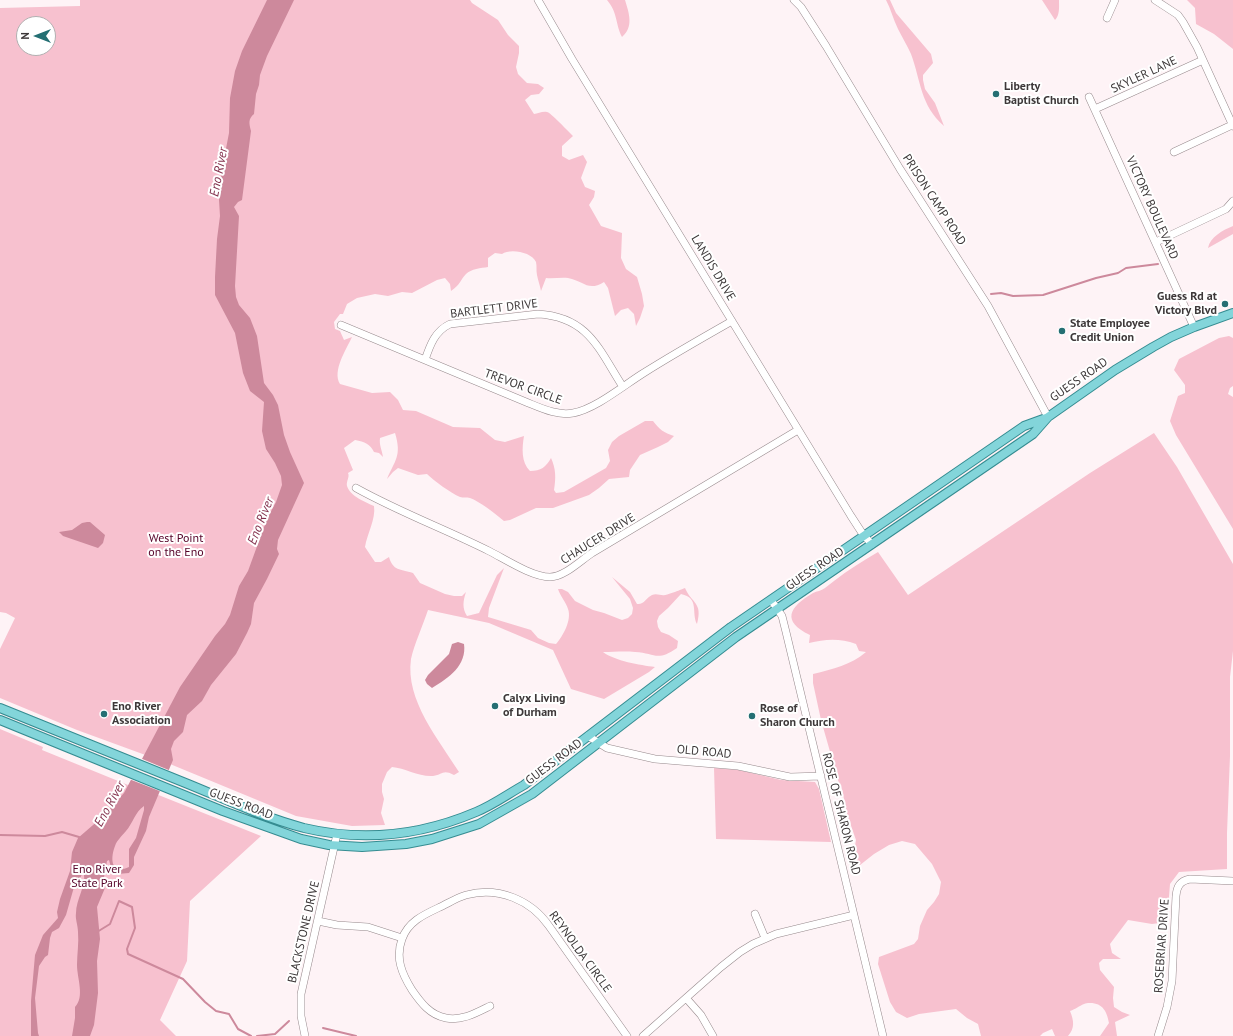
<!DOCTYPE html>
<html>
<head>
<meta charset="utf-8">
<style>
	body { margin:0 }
	#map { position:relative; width:1233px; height:1036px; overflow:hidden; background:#fef3f6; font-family:"PT Sans",sans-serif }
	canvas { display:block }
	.north { position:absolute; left:16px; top:16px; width:40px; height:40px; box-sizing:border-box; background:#fff; border:1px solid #b1afb0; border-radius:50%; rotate:270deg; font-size:11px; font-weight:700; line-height:16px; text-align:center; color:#3d3839 }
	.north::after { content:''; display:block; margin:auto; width:14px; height:18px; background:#246f73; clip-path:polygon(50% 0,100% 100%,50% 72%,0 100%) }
</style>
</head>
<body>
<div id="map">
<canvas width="1233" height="1036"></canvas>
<div class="north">N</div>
</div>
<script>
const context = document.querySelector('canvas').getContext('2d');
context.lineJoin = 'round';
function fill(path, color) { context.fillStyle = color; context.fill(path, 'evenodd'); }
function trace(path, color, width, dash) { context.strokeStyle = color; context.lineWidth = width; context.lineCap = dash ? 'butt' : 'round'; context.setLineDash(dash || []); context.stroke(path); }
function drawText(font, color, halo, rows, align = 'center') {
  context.font = font + ' "PT Sans",sans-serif'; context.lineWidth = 4; context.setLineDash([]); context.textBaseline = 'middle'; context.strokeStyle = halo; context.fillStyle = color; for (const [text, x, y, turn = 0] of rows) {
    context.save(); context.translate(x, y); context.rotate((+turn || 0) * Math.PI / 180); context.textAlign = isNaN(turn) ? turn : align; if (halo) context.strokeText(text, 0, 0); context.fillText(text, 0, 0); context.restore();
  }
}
fill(new Path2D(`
	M80,0H470L472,3L498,20L508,35L519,46V53L516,67L518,74L527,83L538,84L544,88L539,94L531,95L525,100L534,114C538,114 542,111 547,112C550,112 569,132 573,136L562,146V156L569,160L583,155L587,162L581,178L585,187L595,191L594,197L589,205L601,226L622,233L621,258L626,269L637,277L642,294L644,306L640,318L636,326L634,314L628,308L621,310L615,316L608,288L604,282C588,292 584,281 568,278C561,277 553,279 546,278L541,291C540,286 538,280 537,275C536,271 537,266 536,262C532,252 510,248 502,254L495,253L488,258V267C481,268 471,269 466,274C460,280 461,284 451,291L450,284L445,278L437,280L412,293L402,292L388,296L375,294L357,298L347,304L343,314H340L334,322L335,329L340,331L344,340L352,337C346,350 332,371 340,384L372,393L390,392L398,400L403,410L416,411L453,427L480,428L495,440L505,442L524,436C522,448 521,462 530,471C541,471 546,467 551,458C556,469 556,478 554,490L556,493L564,492L606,468L610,461L608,450L612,442L619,436L645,421H653C659,429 664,433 674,436L668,442L658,447L640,455L630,470L629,477L609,479L599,488L589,495L553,508H536L510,520L504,521C496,514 479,501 470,498C467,497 463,498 460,497C451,493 434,481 427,474L418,475L398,468L393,472L387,479C395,460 402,456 395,433L380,438C379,445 382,450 383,457L379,453L374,452C370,444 365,442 355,440L344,448L353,470L348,473C350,477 346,481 347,486C350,496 365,502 374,506C376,519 367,534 365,547L375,562H381L389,557C393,571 400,569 413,573L420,583L445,594L454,596H462L466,592C463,601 462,608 467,616L479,613L497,575L504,568L489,608L488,617L531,630L538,638L549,643L556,644C563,636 572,620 568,609C566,602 560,596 558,589H562L568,592L575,601L593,610L604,613L622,620L628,618L632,614L633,608L630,599L612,577L630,592L637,604C644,605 646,598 652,595C657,593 661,596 665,595C667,595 683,589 685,588C692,604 703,602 697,624C691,613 700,598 681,594L668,608L659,616L657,621L658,627L661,632L669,635L678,641L677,648C657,662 655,653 635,652C625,651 613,652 603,652C615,661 640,665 655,667L649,672L604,699L571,689L553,650L489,623L428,610C423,625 414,645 411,659C405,700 439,740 459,772L454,775C442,769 443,775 433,776C419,777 405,768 392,767L387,772L382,784V792L384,799L381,813L385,825L352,826L296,816L170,764L77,730L0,698V649L15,618L6,613L0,612V8L80,6ZM24,24H48V48H24Z
	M607,0H625C629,13 634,27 622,37C615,23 618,13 607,0Z
	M886,0H890L896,13L931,54L933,63L923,75V80L925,89L935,103L944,126C920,105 921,81 911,54C907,45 902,37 898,29C893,19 891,9 886,0Z
	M1042,0H1059C1059,7 1060,15 1055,20Z
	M1187,0H1233V49L1214,34L1196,24L1195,8Z
	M1233,226V234L1208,248C1210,237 1223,230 1233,226Z
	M1229,336L1233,338V386L1230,388L1228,394L1233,397V529L1176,435L1170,421L1178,396L1185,393V385L1174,370L1179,359L1219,338Z
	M1154,433L1177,467L1233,564V651L1230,677V756L1227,833V869L1179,872L1170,884L1167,922L1152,924L1128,920L1110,944L1112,953L1121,959H1103L1099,963L1100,970L1114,987L1113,998L1114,1007L1122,1012L1130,1015L1115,1022L1117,1036H1100L1109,1023C1107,1012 1103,1003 1090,1003C1087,1003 1086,1003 1084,1004C1079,1006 1076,1009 1070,1011C1074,1021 1075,1028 1068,1036H1055L1052,1029L1043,1033L1040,1036H981L978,1024L967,1018L956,1009L919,1014L907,1018L896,1012L890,1002L878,964L879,957L914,944L918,939L920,926L927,910L934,902L939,894L941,882L932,864L915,844L902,841L889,845L874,854L855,869L853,857L856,840L847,814L842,789L833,769V762L821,720L813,683V674C833,669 851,665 866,652L859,651L856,644C840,638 825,639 809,643L810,635C781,621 789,607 813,593C817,591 821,591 825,588C828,586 831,583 834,581C848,570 863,561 878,552L908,595L1090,473Z
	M0,729L43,747L42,750L128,785L146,790L261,836L190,901L187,961L160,1020L176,1036H0Z
	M714,768L739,770L781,780L815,782L819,789L831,842L716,839Z`), '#f7c1cf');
fill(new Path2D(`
	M267,0H294L267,56L260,75L259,85L256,94L254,114C248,119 249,123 251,131L242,200L238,202L234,207L239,216L235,286L236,297L239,305L250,318L257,336L264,383L273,395L278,405L284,435L290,452L304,483L278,540L277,549L279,554L267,579L254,603L251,624L247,633L236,654L211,685L202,701L187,715L183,732L174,741L171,749L173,760L149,817L146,831L134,857V865L129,873L117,874L112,871L109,860L107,861L104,877L105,888L97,907L100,939L97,961L98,993L94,1025L90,1036H72L75,1018V1007C85,997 77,978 77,965C77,954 79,943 78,932C78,925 75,919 76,913C76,900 86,885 84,875L82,874L79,881L74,887L66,915L59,928L52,932L50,938L48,955L45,957L39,966L35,998L38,1033L39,1036H31V1001L35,955L43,935L58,918L57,912L60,899L70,871L72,852L78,838L100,819L124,793L180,687L215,636L225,624L230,615L239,586L248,571L267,519L276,502L282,485L281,476L275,463L266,449L262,431L264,402L250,391L243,373L235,333L215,295V277L217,239L220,216L219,200L222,169L229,133L230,98L235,71L242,51ZM144,806V810L136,838L129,849V867C111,875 110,859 115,846C117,840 122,836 126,831C133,823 135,812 144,806Z
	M87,522H90L105,535L103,543L98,548L63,536L59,532L72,530L82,523Z
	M458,642L464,644C467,665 449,678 432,688L427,684L425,680L428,675L449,654L452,644Z`), '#cd899c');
fill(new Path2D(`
	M140,758L171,771L162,792L129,779Z`), '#fef3f6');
trace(new Path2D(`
	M991,294L1001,293L1013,296L1043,295L1096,278L1118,273L1126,268L1158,264
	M0,835L45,836L62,832L79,837
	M97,932L110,924L119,901L132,907L135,928L127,949L128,954L183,979L205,1002L216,1011L229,1014L238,1029L251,1036
	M323,1028L356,1036
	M257,1036L275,1034L289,1021`), '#cd899c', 2);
const minor = new Path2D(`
	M538,0L572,59L851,516L864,536L872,544
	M794,0L801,7L826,46L900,169L988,306L1048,417
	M1155,0L1178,15L1183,22L1197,47L1233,126
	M1107,18L1115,0
	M1089,97L1194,327
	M1095,109L1203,60
	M1174,152L1232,125
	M1156,242L1226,209L1233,201
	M341,325L526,402C541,408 557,416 573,413C595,409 623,386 642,374C672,355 702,338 732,321
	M425,360C430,345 435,331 450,324L538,314C589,317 599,350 623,387
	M356,488C399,512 445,529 489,551C505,559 532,577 550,577C564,577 580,561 592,553L798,430
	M771,600L782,616L786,632L883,1036
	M588,736L607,748L655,759L738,766L790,777L821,776
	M755,914L765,938
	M318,921L337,925L368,927L402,938
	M686,998L701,1015L713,1036
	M490,1006C476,1013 462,1021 446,1018C430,1015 421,1003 412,990C402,974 395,958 402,939C408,922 423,915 438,908C447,904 456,898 466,895C498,886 531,900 549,926L627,1036
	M305,1036L301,1016V994L337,834
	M643,1036L721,967L740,952L753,944L776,934L854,915
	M1158,1036L1167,1007L1172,981L1176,896C1177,886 1180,881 1190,879L1233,881`);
const major = new Path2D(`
	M0,708C61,733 122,757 183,782C223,798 262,817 304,828C363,842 422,835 476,812C493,805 508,794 524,785L731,627L1024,426L1046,418
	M0,720L223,811L301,839L329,845L362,847L406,844L432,839L479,824L532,794L736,637L1033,434L1048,417L1115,370L1153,347L1171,337L1194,327L1233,313`);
trace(minor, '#96898c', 8);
trace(major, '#358c91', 10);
trace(minor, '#fff', 7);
trace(major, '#83d5da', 8);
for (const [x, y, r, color] of [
	[996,94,4,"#246f73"],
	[1225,304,4,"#246f73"],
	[1062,331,4,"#246f73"],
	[495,706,4,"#246f73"],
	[104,714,4,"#246f73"],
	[752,716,4,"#246f73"]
]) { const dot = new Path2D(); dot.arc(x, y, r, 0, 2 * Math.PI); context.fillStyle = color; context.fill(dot); trace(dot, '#fff', 1.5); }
drawText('12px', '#3d3839', '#fff', [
	["SKYLER LANE",1144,75,-25],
	["PRISON CAMP ROAD",934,200,57],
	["VICTORY BOULEVARD",1152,208,66],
	["LANDIS DRIVE",713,268,59],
	["BARTLETT DRIVE",494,309,-7],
	["GUESS ROAD",1079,380,-35],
	["TREVOR CIRCLE",523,387,20],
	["CHAUCER DRIVE",598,539,-32],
	["GUESS ROAD",815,569,-34],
	["OLD ROAD",704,752,5],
	["GUESS ROAD",554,762,-37],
	["GUESS ROAD",241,804,21],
	["ROSE OF SHARON ROAD",841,814,76],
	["BLACKSTONE DRIVE",304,932,-77],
	["ROSEBRIAR DRIVE",1162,946,-86],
	["REYNOLDA CIRCLE",580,952,54]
]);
drawText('bold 12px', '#3d3839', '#fff', [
	["Liberty",1004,87],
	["Baptist Church",1004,101],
	["Guess Rd at",1217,297,"right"],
	["Victory Blvd",1217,311,"right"],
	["State Employee",1070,324],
	["Credit Union",1070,338],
	["Calyx Living",503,699],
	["of Durham",503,713],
	["Eno River",112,707],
	["Association",112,721],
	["Rose of",760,709],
	["Sharon Church",760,723]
], 'left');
drawText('12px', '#560329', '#fff', [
	["West Point",176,539],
	["on the Eno",176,553],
	["Eno River",97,870],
	["State Park",97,884]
]);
drawText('italic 13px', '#84324e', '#fff', [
	["Eno River",219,172,-79],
	["Eno River",261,521,-68],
	["Eno River",110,804,-61]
]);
</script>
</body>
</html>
